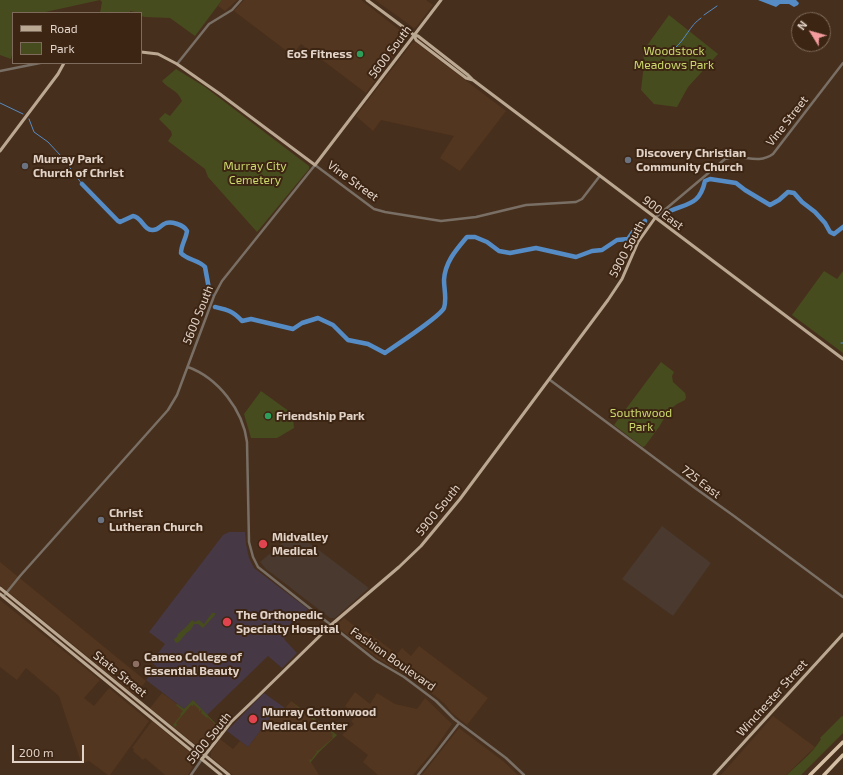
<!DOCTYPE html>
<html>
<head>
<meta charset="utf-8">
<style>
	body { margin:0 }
	#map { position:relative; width:843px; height:775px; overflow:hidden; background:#472f1d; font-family:"Exo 2",sans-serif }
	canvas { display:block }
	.legend { position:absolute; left:12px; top:12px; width:130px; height:52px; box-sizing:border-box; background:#3c2513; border:1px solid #7e6b5b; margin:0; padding:5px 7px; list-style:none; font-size:12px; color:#e2d3c8 }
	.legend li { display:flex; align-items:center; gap:8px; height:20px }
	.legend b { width:20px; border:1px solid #7e6b5b }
	.north { position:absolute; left:791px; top:12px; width:40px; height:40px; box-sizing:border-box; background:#3c2513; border:1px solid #7e6b5b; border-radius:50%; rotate:307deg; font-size:11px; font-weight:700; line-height:16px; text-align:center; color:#e2d3c8 }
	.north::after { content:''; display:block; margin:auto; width:14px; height:18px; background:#f59b9e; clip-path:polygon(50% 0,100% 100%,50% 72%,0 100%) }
	.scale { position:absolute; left:12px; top:745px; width:72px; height:18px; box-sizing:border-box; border:2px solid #e2d3c8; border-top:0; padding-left:5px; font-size:12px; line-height:14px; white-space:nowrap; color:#e2d3c8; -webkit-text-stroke:3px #3c2513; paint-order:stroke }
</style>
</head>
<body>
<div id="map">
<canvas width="843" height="775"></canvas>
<ul class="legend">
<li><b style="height:5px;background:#bba892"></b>Road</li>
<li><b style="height:11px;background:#474c1e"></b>Park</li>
</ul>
<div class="north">N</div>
<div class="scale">200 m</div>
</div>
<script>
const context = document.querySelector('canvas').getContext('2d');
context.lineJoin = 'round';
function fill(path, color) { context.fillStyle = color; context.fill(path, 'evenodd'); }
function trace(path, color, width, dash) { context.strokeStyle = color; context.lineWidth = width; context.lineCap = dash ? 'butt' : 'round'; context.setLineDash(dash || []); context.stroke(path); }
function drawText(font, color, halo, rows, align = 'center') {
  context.font = font + ' "Exo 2",sans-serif'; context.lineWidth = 4; context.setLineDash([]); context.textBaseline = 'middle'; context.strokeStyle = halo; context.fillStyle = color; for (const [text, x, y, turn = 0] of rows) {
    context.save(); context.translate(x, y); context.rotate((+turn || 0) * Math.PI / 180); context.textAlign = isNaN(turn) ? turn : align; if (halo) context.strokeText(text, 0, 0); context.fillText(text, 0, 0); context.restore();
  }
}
fill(new Path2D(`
	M222,0H237L225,11L218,6Z
	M244,0H361L406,35L407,38L366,93L301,44L292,55L234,11Z
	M375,0H426L433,5L416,27L414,28Z
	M415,42L506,111L460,171L440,158L454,136L381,120L373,131L356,116L396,64L412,43Z
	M0,562L146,681L135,695L0,585Z
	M0,600L100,680L84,698L94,706L109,688L149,721L110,775H108L89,761L83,763L81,762L59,696L26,668L17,680L0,667Z
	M344,618L364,633L366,631L397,654L402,648L411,656L419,646L488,698L467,725L452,713L444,703L420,684L377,658L337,627L338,624Z
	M355,692L370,704L377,693L395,704L417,709L425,698L452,724L434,750L413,775H378L363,762L368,755L342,735L354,724L351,721L358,715L345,706Z
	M162,693L184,709L193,700L221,729L203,749H201L150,708Z
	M291,701L337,735L319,752L311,762L319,775H233L211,757V752L220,739L233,749L240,741L248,747L271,717H278Z
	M773,716L815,747L786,775H721Z
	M152,721L197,759L188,775H165L145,758L143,760L133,751L134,749L132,748Z
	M459,728L503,761L518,775H422Z`), '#53361f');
fill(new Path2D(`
	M662,526L711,563L673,616L622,579Z
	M295,532L369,588L335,618H330L266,569L260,562Z`), '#49392e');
fill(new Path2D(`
	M229,532H245L246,544L249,558L254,568L308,609L284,639L297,653L282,668L268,656L207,715L193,700L184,709L146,680L157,667L151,662L165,644L149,632L223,535Z
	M264,693L285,708L278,717L270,718L248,747L227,731Z`), '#463845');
fill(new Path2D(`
	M0,0H222L195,36L170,18L145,17L141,16V13L130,11V13H100L102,2L100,0L41,13H13V51L11,59L0,55Z
	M669,15L718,54L688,87L677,107L654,104L641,90L644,64L643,51Z
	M176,69L205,87L309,166V169L257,232L208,177L205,169L168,141L172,135L171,131L159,119L165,113L170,116L182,101C177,89 169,90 162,81Z
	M824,271L837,279L843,271V353L792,315Z
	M661,362L674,372L672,376L673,382L685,393L686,397L685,400L677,404L669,410L659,427L645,446L643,447L614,425Z
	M261,391L290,412L293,418L294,428L277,438H251L244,414Z
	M212,613H215V615L203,628L198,624H194C190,633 188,630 184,636C181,639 181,641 177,643L175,642L174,639L177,637L178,634L186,627L192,620L195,622L199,620L204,624Z
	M193,700L220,728L219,730L217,729L218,727L208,717L207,718L201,713L202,711L201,710L199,712V709L193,704V706L191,705L176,723L177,725L175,727L173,725L181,715L180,714L183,711L176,705L177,704L184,709Z
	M290,701L337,735L319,752L310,763L309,759L311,760L317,752L316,750L318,751L333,738L332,736L333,734L323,726L322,727Z
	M842,716L843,717V733L801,775H787C798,764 814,752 821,739L820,738Z`), '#474c1e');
fill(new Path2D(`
	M758,0H796L799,3L798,5L794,7L789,4H780L776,7Z`), '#558cc6');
trace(new Path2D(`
	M704,15L717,6
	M675,48C685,40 690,25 701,18
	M0,103L23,114
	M29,119L34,132L48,142L61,156L82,184
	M841,343H843`), '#558cc6', 1);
trace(new Path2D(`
	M82,184L118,221L120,222L133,216C142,217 144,231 153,230C158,230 160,226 164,224C170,220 184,225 187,231C186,239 181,245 181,253C187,260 199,260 205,267L209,289L211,294
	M670,211C689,203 700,204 705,181L710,179L736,183L745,190L770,205L779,200L788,192L794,193L802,202L815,212L825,223L830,232L834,234L843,227
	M215,307C228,310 233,311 242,321L251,319L293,329L302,323L318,318L333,325L348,340L368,344L385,353C396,345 440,317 444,308C447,299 444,289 444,280C445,262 456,250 467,237H475L487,242L499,251L510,253L536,248L576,257L592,251L602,250L617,240L628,239L635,229L645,221`), '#558cc6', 4.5);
trace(new Path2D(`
	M177,64L209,24L232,10L241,0
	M0,71L40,63
	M655,218L725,159C741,152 756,166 773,154L843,63
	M188,367C218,378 243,410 247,442L249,542L253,557L258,567L375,660L404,677L436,701L454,719L506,758L524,775
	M550,380L695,488L734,516L843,597
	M3,597L20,576L168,410L177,395L214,296L222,281L315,165L374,209L385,212L441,221L476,217L526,205L576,202L582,199L599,177
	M191,775L202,759
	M418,775L435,754L459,723`), '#796f65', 2.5);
trace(new Path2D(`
	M367,0L414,35L418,36L468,75L472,79
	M414,35L416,40L466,78L473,80L843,359
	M141,52L158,54L177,64L220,94L315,165L441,0
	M0,151L58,74L64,63
	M0,588L229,775
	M0,594L221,775
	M202,759L231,722L253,701L331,625L399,567L421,546L460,499L608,300L622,279L638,242L655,218
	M714,775L843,634`), '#bba892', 3);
trace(new Path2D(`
	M810,775L843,742
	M824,775L843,755`), '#d5bfa4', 3.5);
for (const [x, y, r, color] of [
	[360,54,4,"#2e9e5b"],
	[628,160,4,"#6b7280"],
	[25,166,4,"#6b7280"],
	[268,416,4,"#2e9e5b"],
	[101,520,4,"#6b7280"],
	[263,544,5,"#e0444e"],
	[227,622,5,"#e0444e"],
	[136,664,4,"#8d6e63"],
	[253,719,5,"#e0444e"]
]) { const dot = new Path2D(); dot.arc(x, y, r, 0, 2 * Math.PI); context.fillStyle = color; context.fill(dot); trace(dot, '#3c2513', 1.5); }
drawText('12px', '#ccd96c', '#3c2513', [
	["Woodstock",674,51],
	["Meadows Park",674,65],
	["Murray City",255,166],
	["Cemetery",255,180],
	["Southwood",641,413],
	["Park",641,427]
]);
drawText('12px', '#e2d3c8', '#3c2513', [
	["5600 South",390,52,-53],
	["Vine Street",787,121,-52],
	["Vine Street",353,181,36],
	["900 East",663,213,37],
	["5900 South",627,249,-62],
	["5600 South",198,315,-68],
	["725 East",701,482,37],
	["5900 South",438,510,-51],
	["Fashion Boulevard",393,659,35],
	["State Street",120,674,39],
	["Winchester Street",772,698,-48],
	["5900 South",209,738,-51]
]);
drawText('bold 12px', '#e2d3c8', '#3c2513', [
	["EoS Fitness",352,54,"right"],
	["Discovery Christian",636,153],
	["Community Church",636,167],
	["Murray Park",33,159],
	["Church of Christ",33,173],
	["Friendship Park",276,416],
	["Christ",109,513],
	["Lutheran Church",109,527],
	["Midvalley",272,537],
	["Medical",272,551],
	["The Orthopedic",236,615],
	["Specialty Hospital",236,629],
	["Cameo College of",144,657],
	["Essential Beauty",144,671],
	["Murray Cottonwood",262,712],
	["Medical Center",262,726]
], 'left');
</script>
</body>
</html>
